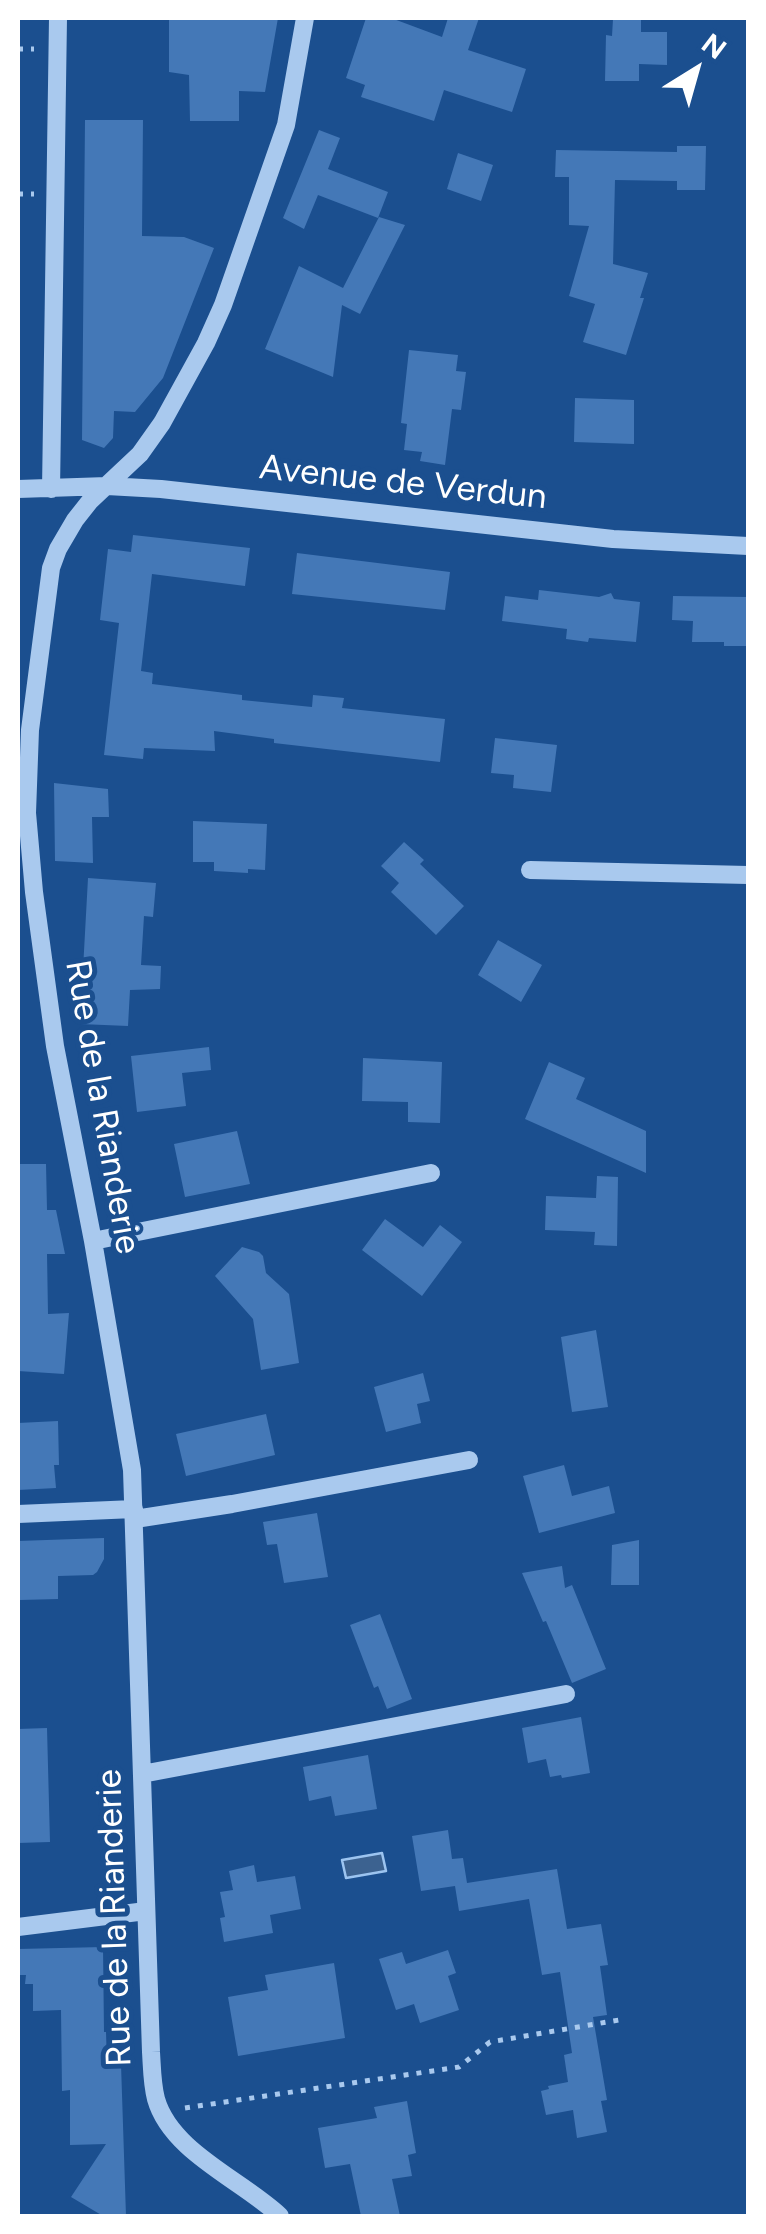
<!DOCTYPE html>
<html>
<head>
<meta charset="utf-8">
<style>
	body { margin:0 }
	#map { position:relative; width:766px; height:2234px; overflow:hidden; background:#1b4f8f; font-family:Figtree,sans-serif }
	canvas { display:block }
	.frame { position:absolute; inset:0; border:20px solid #fff; pointer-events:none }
	.north { position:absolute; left:646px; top:20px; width:100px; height:100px; -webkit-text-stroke:8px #1b4f8f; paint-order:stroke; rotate:37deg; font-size:28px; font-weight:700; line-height:40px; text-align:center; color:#fff }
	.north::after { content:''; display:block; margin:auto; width:35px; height:45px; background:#fff; clip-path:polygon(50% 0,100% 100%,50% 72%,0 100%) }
</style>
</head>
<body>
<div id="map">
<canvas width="766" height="2234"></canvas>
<div class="frame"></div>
<div class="north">N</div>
</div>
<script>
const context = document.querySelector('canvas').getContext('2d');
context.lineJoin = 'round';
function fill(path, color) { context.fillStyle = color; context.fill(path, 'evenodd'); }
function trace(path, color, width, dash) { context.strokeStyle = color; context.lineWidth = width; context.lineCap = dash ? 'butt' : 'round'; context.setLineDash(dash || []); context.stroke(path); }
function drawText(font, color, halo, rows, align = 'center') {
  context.font = font + ' Figtree,sans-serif'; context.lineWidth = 10; context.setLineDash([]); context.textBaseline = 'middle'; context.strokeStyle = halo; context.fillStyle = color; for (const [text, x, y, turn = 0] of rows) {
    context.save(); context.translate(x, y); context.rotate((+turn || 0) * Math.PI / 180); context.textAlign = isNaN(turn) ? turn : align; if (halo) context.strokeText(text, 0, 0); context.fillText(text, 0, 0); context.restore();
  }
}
const water = new Path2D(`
	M382,1853L386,1871L346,1878L342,1860Z`);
fill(water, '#3c6290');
trace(water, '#9cc4f0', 2.5);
fill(new Path2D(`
	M169,18H278L265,92L239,91V121H190L189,75L169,72Z
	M366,18H391L442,37L448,18H479L468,50L526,69L512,112L444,90L434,121L361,97L365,85L346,78Z
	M613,19H641V32H667V65L639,64V81H605L606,35L612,36Z
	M85,120H143L142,236L184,237L214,248L163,378L135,412L114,411L113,438L104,448L82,440Z
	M319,130L340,138L328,169L388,192L378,218L318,195L304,229L283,218Z
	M677,146H706L705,190H677V181L615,180L613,264L648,273L640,298H644L626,355L583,342L595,304L569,296L589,226L569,225V177H555L556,150L677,152Z
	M458,153L493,165L481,201L447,189Z
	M379,217L405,225L360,314L342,305L333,377L265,349L299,266L343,288Z
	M409,350L458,355L456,371L466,372L461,410L452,409L445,465L420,461L422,452L404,450L407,424L401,423Z
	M575,398L634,400V444L574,442Z
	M133,535L250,548L245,586L152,574L141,671L153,673L152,684L242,695V700L312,707L313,695L344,698L342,708L445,719L440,762L274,743V739L214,731L215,751L144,748L143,759L104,755L119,623L100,620L108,549L131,552Z
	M297,553L450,572L445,610L292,594Z
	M539,590L599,597L611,593L614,599L640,602L636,642L589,638L588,642L566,639L567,629L502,621L505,596L538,600Z
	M673,596L748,597V646H724V642H692L693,621L672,620Z
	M495,738L557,745L551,792L513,788L514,775L491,773Z
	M54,783L108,789L109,817H92L93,863L55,861Z
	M193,821L267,824L265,870L248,869V873L214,871V862H193Z
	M404,842L424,860L420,864L464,906L436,935L391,892L399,883L381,866Z
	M88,878L156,883L153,917L144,916L141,965L161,966L160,989L130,990L128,1026L80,1024Z
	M498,940L542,965L521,1002L478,975Z
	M209,1047L211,1070L182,1073L186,1106L137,1112L131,1056Z
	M363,1058L442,1062L440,1123L408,1122V1102L362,1101Z
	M549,1062L585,1078L576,1099L646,1131V1173L525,1119Z
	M237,1131L250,1184L185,1197L174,1144Z
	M18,1164H46L47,1210H56L65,1254H47L48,1314L69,1313L64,1374L18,1371Z
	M597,1176L618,1177L617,1246L594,1245L595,1232L545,1230L546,1196L596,1198Z
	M385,1219L423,1247L440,1225L462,1242L422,1296L362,1250Z
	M242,1247L259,1252L263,1256L266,1273L289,1294L299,1363L261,1370L253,1319L215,1276Z
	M596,1330L608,1407L572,1412L561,1337Z
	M423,1373L430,1401L417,1404L421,1423L386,1432L374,1387Z
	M266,1414L275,1455L186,1476L176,1434Z
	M58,1421L59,1465H54L56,1488L18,1490V1423Z
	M564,1465L572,1496L609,1486L615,1513L539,1533L523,1476Z
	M317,1513L328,1577L284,1583L277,1544L267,1545L263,1522Z
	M104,1538V1559L97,1572L93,1575L58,1576V1599L20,1600L18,1541Z
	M639,1540V1585H611L612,1545Z
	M562,1566L565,1588L572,1585L606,1669L572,1683L546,1621L543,1622L522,1573Z
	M380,1614L412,1699L387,1709L378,1686L374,1688L350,1625Z
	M581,1717L590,1773L562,1778L561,1775L550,1777L546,1759L528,1763L522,1728Z
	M47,1728L50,1842L18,1843V1729Z
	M368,1755L377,1809L335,1816L331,1796L309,1801L303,1767Z
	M448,1830L452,1859L463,1858L467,1883L557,1869L567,1929L601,1924L608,1965L600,1966L607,2015L593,2017L607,2100L601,2101L607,2132L577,2138L573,2110L546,2115L541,2091L549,2089L548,2086L568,2082L564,2055L572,2053L560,1972L542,1975L529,1899L459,1911L455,1886L421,1891L412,1836Z
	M254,1865L257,1882L295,1876L301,1909L270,1915L273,1933L224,1942L220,1918L225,1917L220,1892L233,1890L229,1871Z
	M103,1947L104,2032H106L107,2065L121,2064L126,2216H103L71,2197L106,2144L70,2145V2090L62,2091L61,2010L33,2011V1984H25L26,1975H18V1949Z
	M448,1950L456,1973L448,1976L459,2010L420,2023L414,2004L396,2010L379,1959L402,1952L406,1964Z
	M334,1963L345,2038L238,2056L228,1997L268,1990L265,1975Z
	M407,2101L416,2153L408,2155L412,2176L392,2179L400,2216H361L350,2164L325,2168L318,2128L377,2118L374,2107Z`), '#4478b7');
trace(new Path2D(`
	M18,49H34
	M18,194H34
	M185,2108L459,2067L490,2042L619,2020`), '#a9c9ee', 5, [5, 8]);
trace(new Path2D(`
	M18,489L107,486L161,489L613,539L748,546
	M51,489L58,18
	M530,870L748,875
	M93,1241L431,1173
	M18,1514L134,1509
	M135,1519L232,1504L469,1460
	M142,1774L566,1694
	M18,1927L146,1911
	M280,2216C242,2180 171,2152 156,2099C152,2084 152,2067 151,2052L132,1470L93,1241L55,1046L34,892L27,813L30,730L51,568L58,549L75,520L90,501L140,454L162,423L206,343L223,305L286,125L305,18`), '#a9c9ee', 18);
drawText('35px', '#fff', '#1b4f8f', [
	["Avenue de Verdun",403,483,6],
	["Rue de la Rianderie",102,1107,80],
	["Rue de la Rianderie",115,1918,-92]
]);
</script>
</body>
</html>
